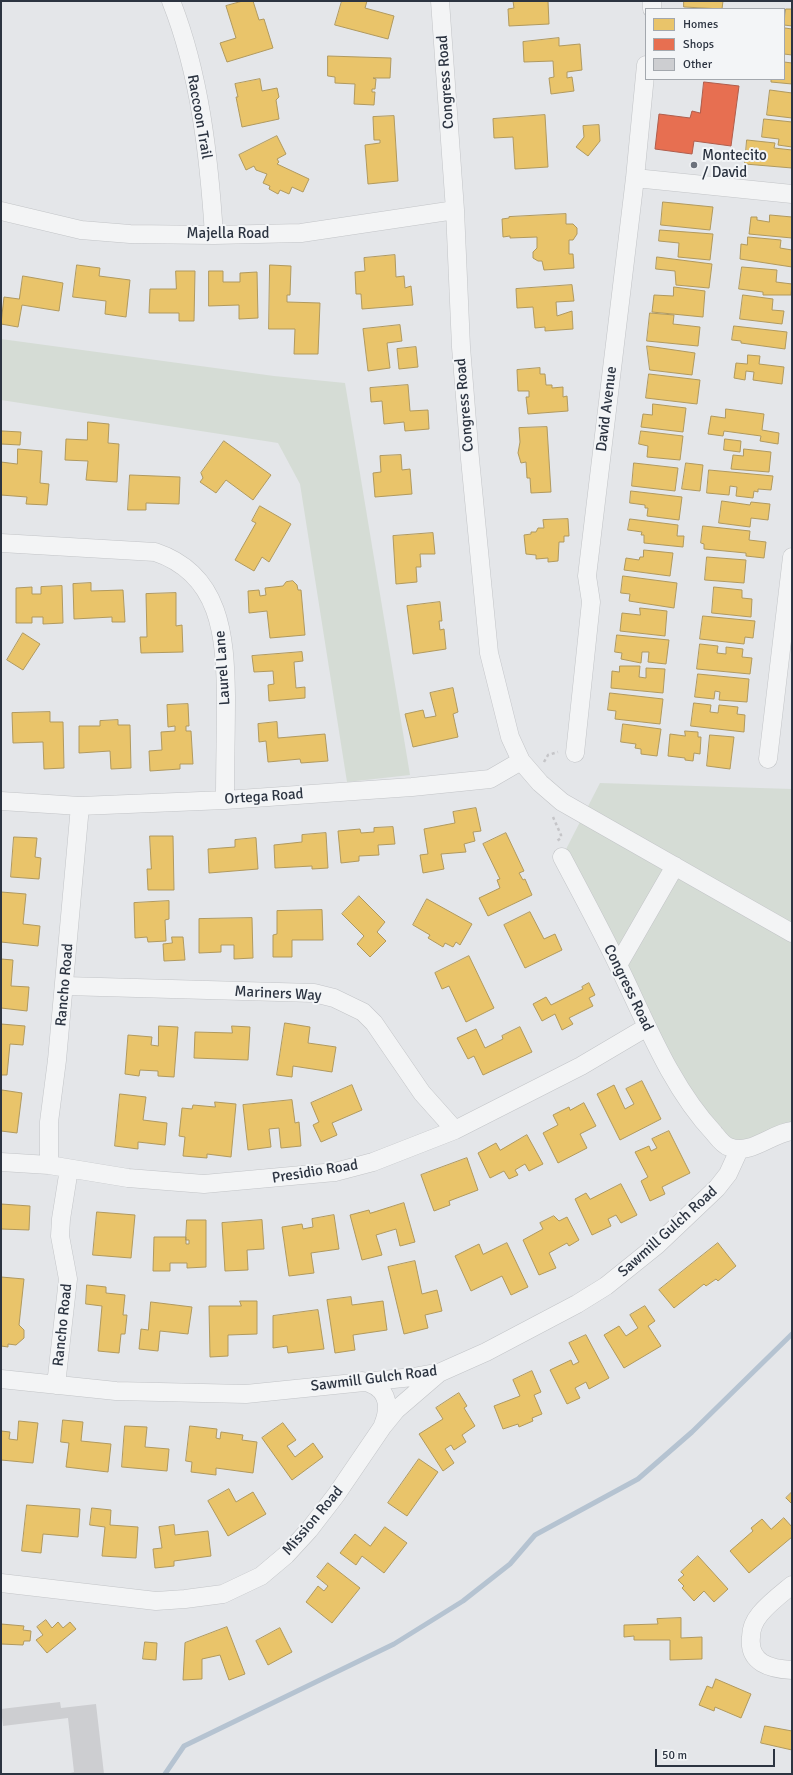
<!DOCTYPE html>
<html>
<head>
<meta charset="utf-8">
<style>
	body { margin:0 }
	#map { position:relative; width:793px; height:1775px; overflow:hidden; background:#e4e6e9; font-family:Signika,sans-serif }
	canvas { display:block }
	.frame { position:absolute; inset:0; border:2px solid #2c3441; pointer-events:none }
	.legend { position:absolute; left:645px; top:8px; width:140px; height:72px; box-sizing:border-box; background:#f3f5f7; border:1px solid #a3a8ae; margin:0; padding:5px 7px; list-style:none; font-size:12px; color:#2c3441 }
	.legend li { display:flex; align-items:center; gap:8px; height:20px }
	.legend b { width:20px; border:1px solid #a3a8ae }
	.scale { position:absolute; left:655px; top:1749px; width:120px; height:18px; box-sizing:border-box; border:2px solid #2c3441; border-top:0; padding-left:5px; font-size:12px; line-height:14px; white-space:nowrap; color:#2c3441; -webkit-text-stroke:3px #f3f5f7; paint-order:stroke }
</style>
</head>
<body>
<div id="map">
<canvas width="793" height="1775"></canvas>
<div class="frame"></div>
<ul class="legend">
<li><b style="height:11px;background:#e9c46a"></b>Homes</li>
<li><b style="height:11px;background:#e76f51"></b>Shops</li>
<li><b style="height:11px;background:#cdced1"></b>Other</li>
</ul>
<div class="scale">50 m</div>
</div>
<script>
const context = document.querySelector('canvas').getContext('2d');
context.lineJoin = 'round';
function fill(path, color) { context.fillStyle = color; context.fill(path, 'evenodd'); }
function trace(path, color, width, dash) { context.strokeStyle = color; context.lineWidth = width; context.lineCap = dash ? 'butt' : 'round'; context.setLineDash(dash || []); context.stroke(path); }
function drawText(font, color, halo, rows, align = 'center') {
  context.font = font + ' Signika,sans-serif'; context.lineWidth = 4; context.setLineDash([]); context.textBaseline = 'middle'; context.strokeStyle = halo; context.fillStyle = color; for (const [text, x, y, turn = 0] of rows) {
    context.save(); context.translate(x, y); context.rotate((+turn || 0) * Math.PI / 180); context.textAlign = isNaN(turn) ? turn : align; if (halo) context.strokeText(text, 0, 0); context.fillText(text, 0, 0); context.restore();
  }
}
fill(new Path2D(`
	M1,339L274,376L345,383L410,775L347,782L300,484L278,443L1,400Z
	M600,783L792,789V1131L739,1150L698,1117L562,857Z`), '#d5dcd5');
const homes = new Path2D(`
	M243,1H253L259,20L264,19L273,48L227,62L220,43L236,38L226,6Z
	M342,1H367L365,8L394,16L388,39L335,25Z
	M511,1H548L549,24L509,26L508,9L514,8L513,1Z
	M684,1H723L722,9L684,7Z
	M786,9H792V26L784,25Z
	M785,28L792,29V55L784,54Z
	M559,38V46L580,44L582,70L567,72V78L572,77L574,91L551,94L549,78L554,77L553,61L524,62L523,42Z
	M328,56L391,58L390,78H373L376,79L375,89H372V92H375L374,105L354,104L355,84L335,83V77L328,76Z
	M784,62L792,63V84L771,82V79H784Z
	M260,79L262,91L277,88L279,97L276,100L279,119L242,127L236,97H238L235,84Z
	M770,90L792,93V118L767,115Z
	M545,115L548,167L515,169L513,137L494,138L493,119Z
	M394,116L398,181L368,184L365,145L380,143V140H374L373,117Z
	M764,119L792,122V147L778,145L779,139L762,137Z
	M599,125L600,141L588,156L576,147L584,137L583,126Z
	M277,136L286,154L277,159L279,162L277,164L309,179L303,192L292,187L289,194L280,190L278,194L269,189L270,186L263,183L267,174L256,170L254,166L246,170L239,155Z
	M747,140L775,143L774,148L792,150V168L745,164Z
	M663,202L713,207L710,230L661,225Z
	M566,214V224H573L577,228V234L573,240H569V254H573L574,268L544,270L542,261H538L533,258V252L537,248V237L510,238V236L503,237L502,219L509,218V217Z
	M770,215L792,217V238L749,234L751,217H757V220L769,222Z
	M660,230L713,234L710,260L678,257L679,243L659,241Z
	M748,237L781,240L780,248L792,250V267L740,259L741,244L747,245Z
	M395,255L396,277L404,276L405,288L411,286L413,305L362,309L361,294H356L355,272L365,271L364,258Z
	M657,257L712,264L709,288L676,285L675,271L656,269Z
	M77,265L100,268L99,276L130,280L126,317L105,314L106,301L73,297Z
	M270,265L291,266L290,295H287V302L320,303L318,354H294L295,329H269Z
	M742,267L777,270L776,282L792,284L791,295H763V292L739,289Z
	M176,271H195L194,321H179V313H149L150,289H176Z
	M209,271H223V282H240V273L257,272L258,318L239,319V305L209,306Z
	M23,276L63,283L59,311L22,305L18,327L1,324L4,297L19,299Z
	M572,285L574,301L556,302L557,316L572,311L573,329L545,331V327L535,328L533,307L517,308L516,289Z
	M674,287L705,291L703,317L652,312L654,295L673,296Z
	M743,295L773,299L772,310L784,311L782,324L740,319Z
	M650,313L674,315L673,324L700,327L698,346L647,341Z
	M400,325L402,341L387,343L390,368L368,371L363,329Z
	M734,326L787,332L785,349L741,343V341L732,340Z
	M647,346L695,353L692,375L650,370Z
	M416,347L418,367L399,369L397,349Z
	M748,355L760,356L759,364L784,367L782,384L753,380L754,372L746,371L745,380L734,378L736,363L747,364Z
	M540,368V374H545L546,385H552V388L563,387V397L567,396L568,411L528,414L526,397H529V391H518L517,370Z
	M649,374L700,380L697,404L646,398Z
	M408,385L410,411L428,410L429,429L405,431L404,422L384,424L382,401L371,402L370,388Z
	M653,404L686,408L683,432L641,427L643,414L652,415Z
	M726,409L764,414L762,430L779,433L778,444L760,441L761,436L724,431L723,436L708,434L711,416L725,418Z
	M88,422L109,424L108,443L119,444L117,482L86,480L88,461L65,460L66,439L87,440Z
	M547,427L551,492L531,493L530,478H527L526,462L521,463L518,453L520,442L519,428Z
	M2,431L21,432L20,445L1,444Z
	M641,431L683,436L680,460L647,457L648,446L639,444Z
	M725,439L741,441L740,452L724,450Z
	M224,441L271,475L253,500L226,480L216,493L200,482L203,478L201,473Z
	M18,449L42,451L40,483L49,484L47,505L26,504L27,497L1,495V462L17,464Z
	M744,449L771,452L769,472L731,469L733,455L743,456Z
	M401,455L402,470L410,469L412,494L375,497L373,473L381,472L380,456Z
	M634,463L678,468L675,491L632,486Z
	M686,463L703,465L700,491L682,489Z
	M709,470L773,476L771,490L758,489V492L754,491L753,498L736,496L737,487L730,486L729,495L707,493Z
	M130,475L180,477L179,504L146,503V510H128Z
	M631,491L682,497L679,520L647,516L648,508H645V505L630,503Z
	M722,501L750,505L751,502L770,504L768,520L751,518L750,527L719,523Z
	M260,506L291,524L269,562L262,557L254,571L235,560L256,523L252,521Z
	M568,519L569,536H564V542H559L558,561L548,562V558L536,559V555L526,554L524,535L531,534V532H536L538,528H544L543,520Z
	M630,519L678,525L677,536H684L683,547L644,543V535H641L642,532L628,530Z
	M703,526L750,531L749,540L766,542L764,558L746,556V553L704,549V544L701,543Z
	M433,533L435,554H420L421,567H416L417,582L396,584L393,536Z
	M644,550L673,553L670,576L624,570L626,558L639,560L640,557H643Z
	M707,557L746,560L744,583L705,580Z
	M623,576L677,583L674,608L629,601L630,594L621,593Z
	M293,581L297,585L298,590H301L305,635L270,638L267,611L249,613L248,591L259,590L260,596L266,595L265,588L283,586L286,582Z
	M91,583V591L123,590L125,622H112V617L74,619L73,584Z
	M62,586L63,623L43,624V617H32V623H16V588L32,587V594H41V587Z
	M714,587L742,590V598L752,599L751,617L712,613Z
	M176,593V626L182,625L183,652L141,653L140,637H147L146,594Z
	M440,602L442,621H439L440,630L444,629L446,649L413,654L407,606Z
	M640,608L667,611L665,636L620,631L622,613L640,615Z
	M703,616L755,621L753,638L745,637L744,644L700,639Z
	M23,633L40,644L23,670L7,660Z
	M617,635L669,640L666,664L648,662L649,652H642L641,663L621,659L622,653L615,652Z
	M700,644L718,646L717,653L726,654V647L743,649L742,657L752,658L750,674L697,669Z
	M302,652L303,661L294,662L296,688L305,687V698L269,701L268,685L274,684L273,671L254,672L252,656Z
	M620,666H640L639,677L646,678V668L665,669L663,693L611,688L612,671L619,672Z
	M698,674L749,679L747,702L719,700L720,692L715,691L714,699L695,697Z
	M453,688L458,712L453,714L458,737L413,747L405,714L423,710L425,718L436,716L430,693Z
	M610,693L663,699L660,724L615,719L616,711L608,710Z
	M694,703L711,705L710,712L718,713L719,705L738,707L737,714L745,715L744,732L691,726Z
	M188,704L189,726H186V731H191L193,764H180V769L150,771L149,751L162,750L161,732L175,731V726L168,727L167,705Z
	M50,712V722H63L64,768L44,769L43,742L13,743L12,713Z
	M118,720V725H130L131,768L111,769L110,751L79,753V726H100V721Z
	M277,722L278,738L325,734L328,761L301,763L300,759L268,762L266,741L259,742L258,724Z
	M623,724L661,729L657,756L641,754V749L635,748L636,744L621,742Z
	M685,731L698,732V737H701L700,754L694,753L693,761L685,760V758L668,756L670,734L685,736Z
	M710,735L734,737L730,769L707,766Z
	M476,808L481,831L473,832L475,841L464,844L466,852L441,854L444,869L423,873L420,855L428,854L424,829L455,823L453,812Z
	M393,827L395,844L378,845L379,855L359,856V861L341,863L338,831L360,829L361,833L374,832V828Z
	M326,833L328,868L312,869V866L275,868L274,845L302,842V835Z
	M506,833L524,871L519,873L523,880L525,879L532,895L488,916L479,898L500,888L497,880L500,879L483,844Z
	M150,836H173L174,890H148L147,869H151Z
	M14,837L37,838L35,857L41,858L39,879L11,877Z
	M256,838L258,869L209,873L208,849L235,847V840Z
	M1,892L26,894L23,924L40,926L38,946L1,942Z
	M359,896L385,922L377,932L386,941L370,957L357,944L364,936L342,914Z
	M427,899L472,924L460,945L456,942L453,947L445,943L443,947L428,938L430,935L413,925Z
	M169,901V919L165,920L166,941L148,942L147,937L135,938L134,903Z
	M322,910L323,940H292V957H273V935L277,934V911Z
	M530,912L544,939L555,934L562,950L525,968L504,925Z
	M252,918L253,958L234,959V945H221V952L199,953V919Z
	M172,937H183L185,960L164,961L163,944L172,943Z
	M469,956L494,1008L466,1022L449,986L442,989L435,973Z
	M1,959L13,960L11,986L29,987L27,1011L1,1008Z
	M589,983L595,995L589,998L593,1006L569,1018L573,1024L562,1030L555,1014L542,1021L533,1004L546,997L551,1005L583,989L582,987Z
	M285,1023L310,1027L308,1043L336,1047L332,1072L293,1066L292,1077L277,1075Z
	M1,1024L25,1026L23,1045L10,1044L7,1075H1Z
	M159,1026L178,1027L174,1077L158,1076V1071L140,1070L139,1076L125,1074L128,1035L152,1037L151,1045L158,1046Z
	M232,1026L250,1027L248,1060L194,1058L195,1032L232,1033Z
	M520,1027L532,1052L483,1075L474,1056L468,1059L457,1038L476,1029L485,1048L503,1039L502,1036Z
	M642,1081L661,1119L620,1140L597,1094L614,1085L625,1109L634,1104L626,1089Z
	M352,1085L362,1110L332,1123L337,1135L321,1142L313,1125L319,1122L311,1103Z
	M2,1090L22,1093L17,1133L1,1131Z
	M120,1094L146,1097L143,1120L167,1123L165,1145L138,1142V1149L115,1146Z
	M292,1100L295,1123L299,1122L301,1146L281,1148L279,1128L269,1129L271,1147L248,1150L243,1105Z
	M215,1102L236,1104L231,1157L207,1154V1158L183,1156L185,1137L179,1136L182,1108L192,1109L193,1105L215,1107Z
	M584,1103L596,1126L580,1134L587,1148L558,1163L543,1133L558,1125L553,1115L569,1107L570,1110Z
	M669,1131L690,1173L662,1187L665,1194L650,1201L641,1181L648,1177L635,1152L649,1146L651,1151L657,1148L652,1139Z
	M527,1135L543,1164L529,1171L525,1164L515,1170L518,1175L509,1179L504,1171L490,1178L478,1153L496,1143L500,1150Z
	M467,1158L478,1190L449,1201L450,1205L434,1211L421,1175Z
	M621,1184L637,1215L621,1223L616,1215L608,1219L611,1226L592,1235L575,1199L586,1193L590,1199Z
	M404,1203L415,1242L400,1246L396,1229L376,1235L382,1255L362,1260L350,1215L369,1210L370,1213Z
	M1,1204L30,1206L29,1230L1,1229Z
	M97,1212L135,1215L131,1258L93,1255Z
	M334,1215L339,1249L311,1253L314,1273L289,1276L282,1227L302,1224L303,1229L313,1227L312,1219Z
	M554,1216L559,1221L567,1217L579,1240L569,1246L567,1243L549,1253L556,1268L539,1275L523,1240L543,1229L540,1223Z
	M187,1220H206V1267L187,1268V1263H170V1271H153L154,1237H186V1244H189V1240H186Z
	M262,1220L264,1249L247,1250L248,1270L225,1271L222,1223Z
	M507,1243L528,1287L511,1295L502,1276L471,1291L455,1256L479,1244L483,1254Z
	M718,1243L736,1266L718,1281L716,1279L706,1286L704,1284L674,1308L659,1290Z
	M415,1261L422,1294L437,1290L442,1311L425,1315L428,1328L404,1334L388,1267Z
	M1,1277L24,1279L19,1325L24,1330V1338L16,1345L8,1344V1347L1,1346Z
	M87,1285L106,1287V1293L125,1295L123,1315H127L125,1334H121L119,1353L98,1351L102,1306L86,1304Z
	M351,1297L352,1305L383,1301L387,1330L353,1335L355,1350L335,1353L327,1300Z
	M240,1301H257V1334L228,1335V1356L210,1357L209,1306H241Z
	M151,1302L192,1307L188,1334L160,1331L158,1351L139,1349L141,1329L148,1330Z
	M645,1306L655,1321L648,1326L661,1346L624,1368L604,1335L619,1326L626,1336L638,1328L630,1315Z
	M318,1310L324,1349L288,1353L287,1346L273,1348V1316Z
	M586,1335L609,1378L589,1389L586,1382L575,1388L580,1398L567,1404L550,1370L571,1360L573,1365L579,1362L569,1343Z
	M532,1371L541,1392L534,1395L542,1414L532,1418L533,1421L519,1427L518,1424L503,1429L494,1406L520,1396L513,1380Z
	M459,1393L467,1406L464,1408L475,1426L462,1435L466,1442L454,1450L451,1445L445,1449L454,1463L443,1471L419,1434L443,1419L436,1408Z
	M63,1420L83,1422L81,1441L111,1444L108,1472L66,1467L69,1443L61,1442Z
	M19,1421L38,1423L33,1463L1,1460V1431L10,1432L9,1439L17,1440Z
	M283,1423L296,1440L287,1446L295,1457L313,1443L323,1457L292,1480L262,1438Z
	M125,1426L147,1427L145,1447L169,1449L167,1471L122,1467Z
	M190,1426L217,1429L216,1438L220,1439L221,1432L243,1435L242,1440L257,1442L253,1473L216,1468V1475L191,1472L192,1462L186,1461Z
	M419,1459L438,1472L407,1516L388,1503Z
	M229,1489L236,1502L253,1492L266,1514L228,1536L208,1501Z
	M792,1492V1504L786,1498Z
	M27,1505L80,1509L78,1537L43,1534L41,1553L22,1551Z
	M92,1508L111,1510L110,1525L138,1527L136,1558L102,1556L105,1527L90,1525Z
	M784,1518L792,1527V1537L749,1573L730,1551L753,1531L751,1528L762,1519L771,1529Z
	M174,1525L175,1535L208,1531L211,1556L174,1561V1566L155,1568L153,1549L162,1548L159,1527Z
	M385,1527L407,1543L384,1573L362,1556L356,1565L340,1553L355,1534L370,1546Z
	M698,1556L728,1589L714,1602L704,1591L694,1601L682,1588L684,1586L678,1580L684,1575L681,1572Z
	M328,1563L360,1588L332,1623L306,1602L318,1586L324,1591L328,1586L317,1577Z
	M681,1618V1638L702,1637V1659L670,1660V1640H634V1636L624,1637V1625L658,1624L657,1619Z
	M46,1620L52,1628L58,1622L63,1628L70,1622L76,1629L47,1653L36,1640L43,1635L37,1627Z
	M1,1624L24,1626L23,1630L31,1631L30,1641H24L23,1645L1,1644Z
	M227,1627L245,1674L229,1680L220,1655L202,1659V1679L183,1680L185,1643Z
	M280,1628L292,1652L268,1665L256,1641Z
	M145,1642L157,1643L156,1660L143,1659Z
	M716,1679L751,1694L741,1718L715,1707L714,1711L699,1705L707,1686L712,1688Z
	M765,1726L792,1731V1750L761,1743Z`);
fill(homes, '#e9c46a');
trace(homes, '#b0995e', 1);
const shops = new Path2D(`
	M704,82L739,86L731,146L694,141L692,154L655,149L659,114L690,118L692,111L700,113Z`);
fill(shops, '#e76f51');
trace(shops, '#af5d4c', 1);
trace(new Path2D(`
	M165,1774L184,1746L394,1644L463,1601L510,1564L535,1535L638,1479L692,1432L792,1334`), '#b5c3d1', 5);
fill(new Path2D(`
	M60,1702L61,1708L96,1704L104,1774H66L74,1772L68,1718L3,1726L1,1709Z`), '#cdced1');
const minor = new Path2D(`
	M171,1C200,74 209,157 214,235
	M440,1L455,210L461,347L470,459L489,653L510,737L521,761L540,783L562,802L792,933
	M652,9V1
	M635,178L792,194
	M1,211L81,230L130,234L214,235L301,233L455,210
	M1,543L155,552C221,574 225,636 226,696C226,730 225,765 225,800
	M575,753L591,602L587,576L635,178L646,65
	M768,759L792,557
	M1,801L80,806L225,800L412,787L490,779L521,761
	M562,857C581,893 600,928 618,965C646,1022 670,1086 714,1133C718,1138 723,1145 729,1147C750,1156 772,1133 792,1131
	M618,965L675,866
	M65,986L314,993L334,998L363,1012L374,1023L422,1093L455,1130
	M1,1162L49,1165L128,1178L204,1184L335,1172L373,1162L455,1130L581,1066L647,1027
	M49,1165V1122L57,1060L80,806
	M1,1379L116,1391L246,1394L413,1377L441,1372L486,1352L577,1304L606,1286L657,1245L717,1188L728,1174L739,1150
	M362,1381C386,1386 392,1403 383,1425
	M56,1385L68,1279L60,1236L61,1219L69,1169
	M1,1583L156,1601L185,1599L223,1594L261,1576L286,1555L309,1530L336,1495L383,1426L396,1410L439,1373
	M792,1585C781,1594 769,1603 760,1614C755,1620 751,1629 751,1637C748,1663 770,1669 792,1670`);
trace(minor, '#c2c4c7', 19);
trace(new Path2D(`
	M544,762L548,755L558,752
	M553,817L561,835V838L557,841`), '#c5c5c8', 2.5, [3, 3]);
trace(minor, '#f3f4f5', 18);
for (const [x, y, r, color] of [
	[694,165,4,"#6c727c"]
]) { const dot = new Path2D(); dot.arc(x, y, r, 0, 2 * Math.PI); context.fillStyle = color; context.fill(dot); trace(dot, '#f3f5f7', 1.5); }
drawText('15px', '#2c3441', '#f3f5f7', [
	["Congress Road",446,82,-94],
	["Raccoon Trail",199,117,80],
	["Majella Road",228,234],
	["Congress Road",465,405,-95],
	["David Avenue",607,409,-83],
	["Laurel Lane",223,668,-94],
	["Ortega Road",264,797,-4],
	["Rancho Road",65,985,-85],
	["Congress Road",628,988,64],
	["Mariners Way",278,994,3],
	["Presidio Road",315,1172,-9],
	["Sawmill Gulch Road",668,1232,-42],
	["Rancho Road",63,1325,-84],
	["Sawmill Gulch Road",374,1379,-7],
	["Mission Road",313,1521,-50]
]);
drawText('15px', '#2c3441', '#f3f5f7', [
	["Montecito",702,156],
	["/ David",702,173]
], 'left');
</script>
</body>
</html>
